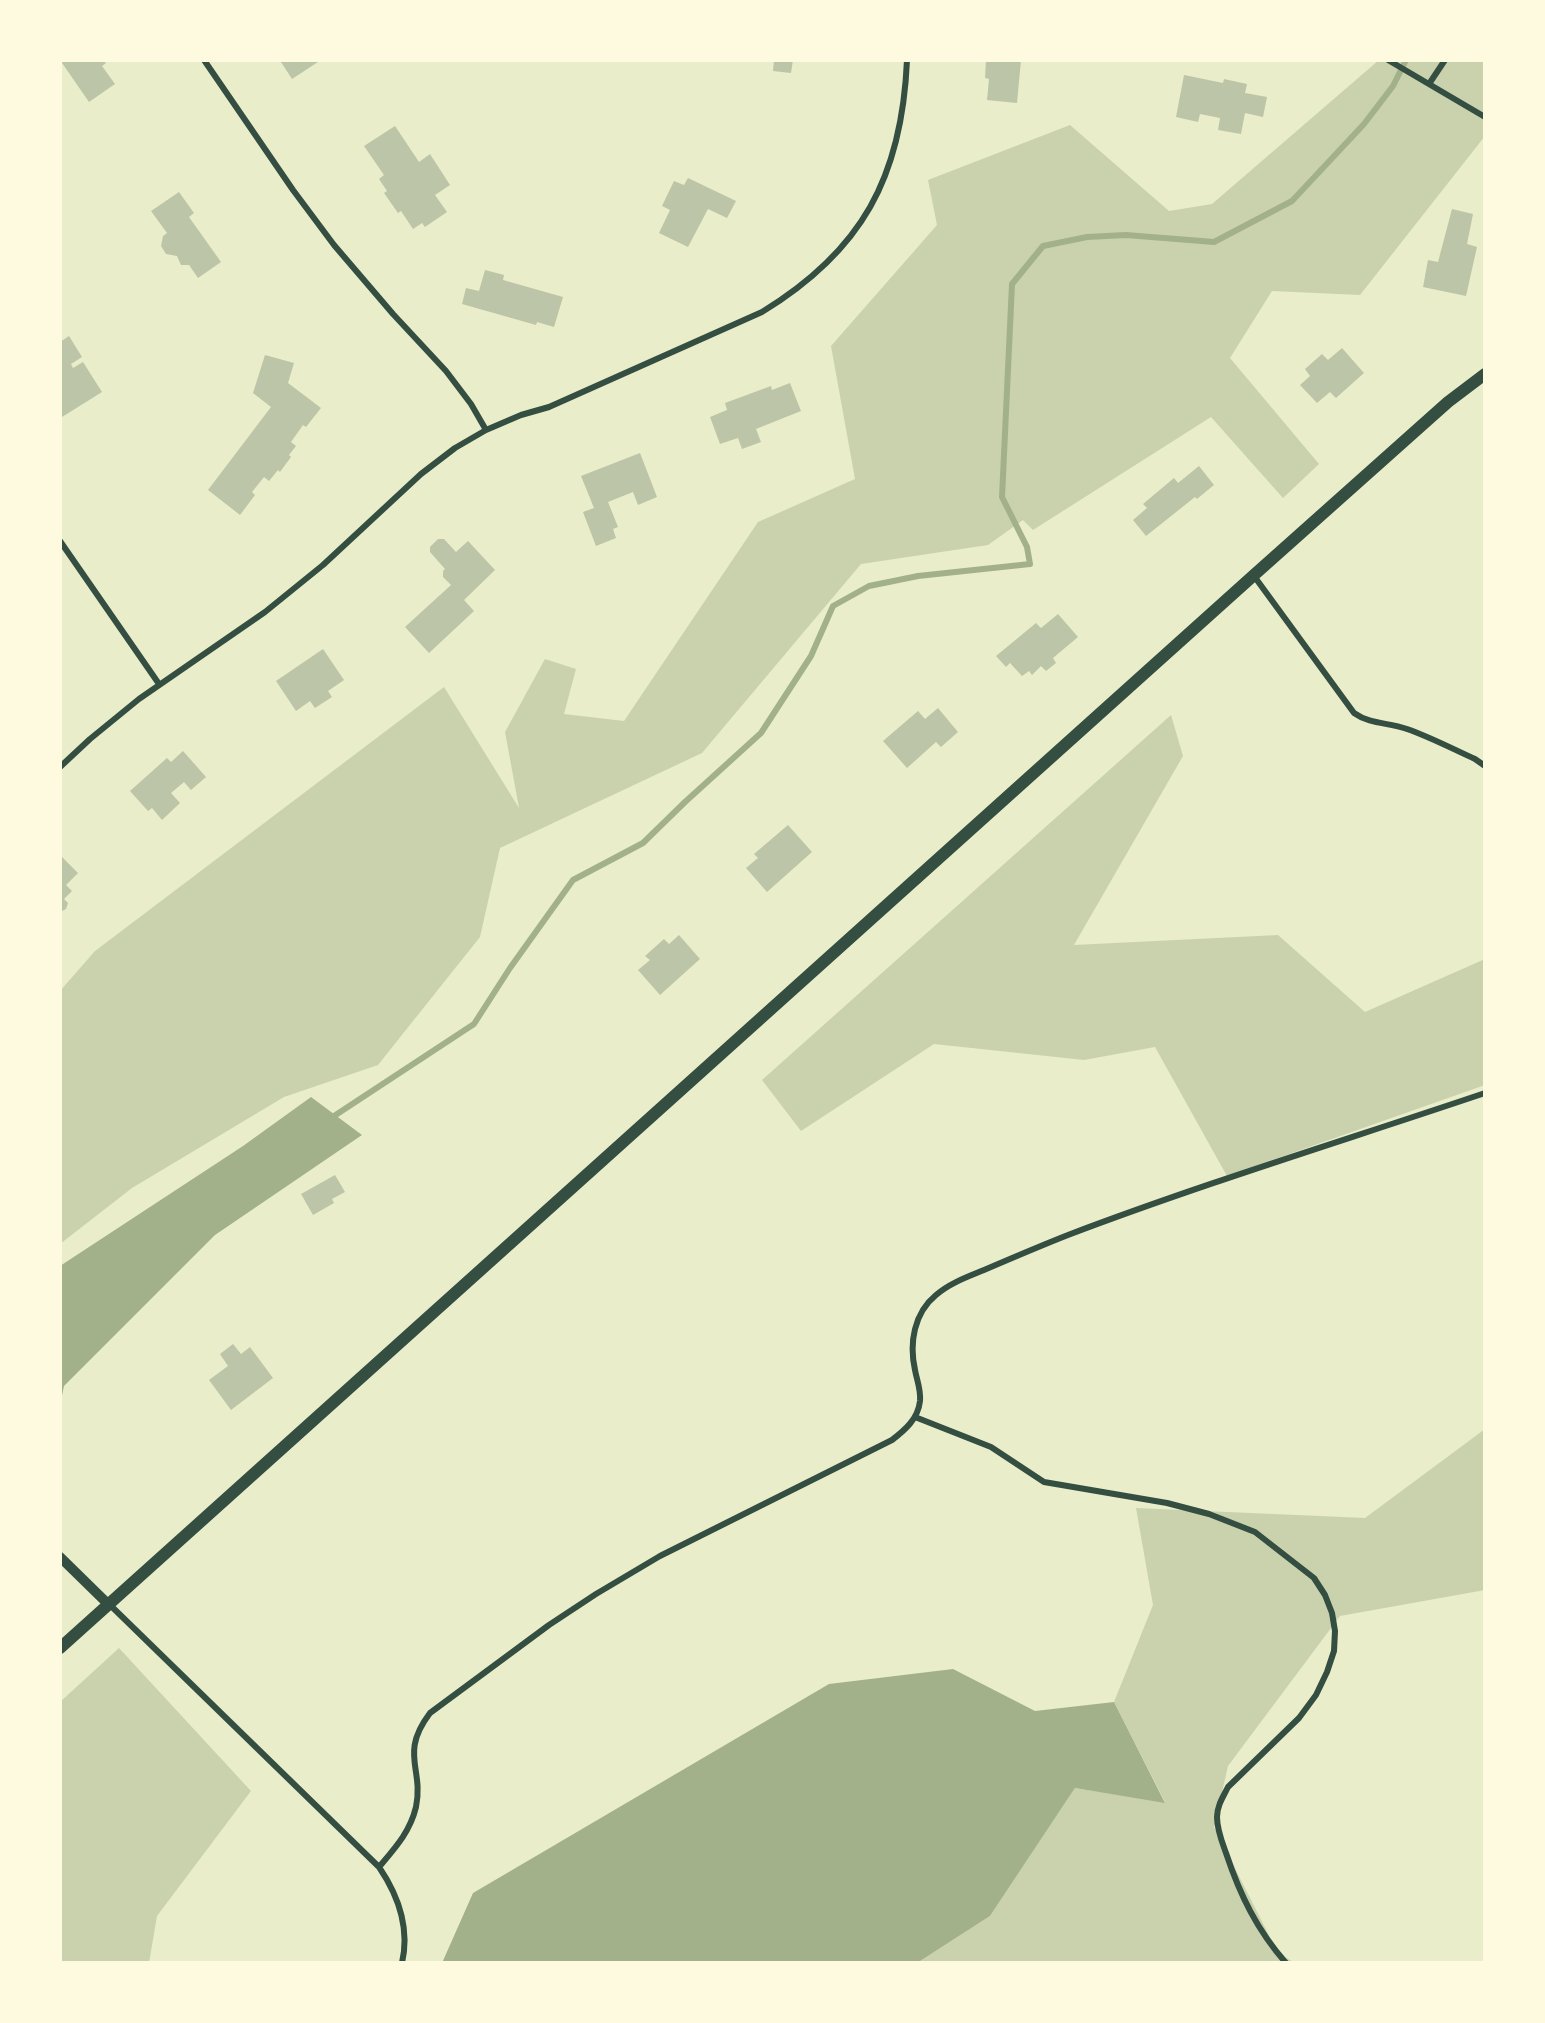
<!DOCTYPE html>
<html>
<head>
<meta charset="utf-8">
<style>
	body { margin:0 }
	#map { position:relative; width:1545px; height:2023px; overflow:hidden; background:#e9edc9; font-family:Jost,sans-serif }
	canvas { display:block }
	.frame { position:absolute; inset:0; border:62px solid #fefae0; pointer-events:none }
</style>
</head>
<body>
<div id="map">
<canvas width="1545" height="2023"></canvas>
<div class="frame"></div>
</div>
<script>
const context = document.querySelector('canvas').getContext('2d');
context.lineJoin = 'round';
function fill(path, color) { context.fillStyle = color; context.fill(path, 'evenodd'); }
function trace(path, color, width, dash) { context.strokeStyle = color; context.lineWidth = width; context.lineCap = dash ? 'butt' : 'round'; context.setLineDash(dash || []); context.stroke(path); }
fill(new Path2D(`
	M1379,60H1485V136L1360,295L1272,291L1230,358L1319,464L1283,498L1211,417L1033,530L1023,520L988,545L861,564L702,753L500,848L480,937L378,1065L284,1097L132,1188L60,1244V991L95,951L444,687L519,808L505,732L545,659L576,669L564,714L624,721L758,522L855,479L831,346L937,225L928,180L1070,125L1169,211L1212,204Z
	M1171,715L1183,756L1074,945L1278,935L1365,1012L1485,959V1085L1227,1176L1155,1047L1084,1060L934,1044L801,1131L762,1080Z
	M1485,1429V1590L1340,1616L1228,1766L1214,1827L1278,1953L1295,1963H917L990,1916L1075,1788L1165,1802L1114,1702L1153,1605L1136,1508L1365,1518Z
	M119,1648L251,1791L157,1916L149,1963H60V1702Z`), '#cad2ad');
fill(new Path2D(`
	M311,1097L362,1135L215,1235L64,1386L60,1405V1266L243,1146Z
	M953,1669L1035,1711L1114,1702L1165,1803L1075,1788L990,1916L917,1963H442L473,1893L829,1684Z`), '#a3b18a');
trace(new Path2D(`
	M331,1118L474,1024L510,968L573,880L643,843L685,802L761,733L811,656L833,606L869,586L918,576L1030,564L1027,547L1002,497L1012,284L1043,246L1087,237L1126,235L1214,242L1292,201L1364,124L1393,86L1406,60`), '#a3b18a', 6);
fill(new Path2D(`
	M60,60H103L106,63L102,66L115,84L89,102Z
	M284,60H321L292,79L281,62Z
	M774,60H793L791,73L773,71Z
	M986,60H1021L1017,103L987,100L989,79L985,78Z
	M1184,75L1223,83L1224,79L1247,84L1245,93L1267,97L1263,117L1245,113L1241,134L1218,130L1220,118L1200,114L1198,122L1176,117Z
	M395,126L419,162L430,154L450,185L435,195L447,212L425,227L422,223L413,229L401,211L398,213L384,193L387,191L379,179L384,175L364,146Z
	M688,178L736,201L727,218L708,209L688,247L659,233L670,210L662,206L674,181L684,185Z
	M179,192L194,213L189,217L221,262L198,278L189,265H181L177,256L166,254L161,246L163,236L167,233L151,211Z
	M1452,209L1473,214L1467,244L1477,247L1466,296L1423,287L1428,260L1438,262Z
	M485,270L504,275L503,280L563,297L554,327L537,322L536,325L462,304L466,288L479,291Z
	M69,336L82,357L71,364L73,368L83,362L102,392L62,417L60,342Z
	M1342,348L1364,373L1336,398L1330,392L1317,403L1300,385L1310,376L1305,369L1322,354L1328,360Z
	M265,355L294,363L288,383L321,408L306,427L303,425L291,442L296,446L289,455L291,457L280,472L278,470L269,481L264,477L252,492L255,495L240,515L208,490L271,407L253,393Z
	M790,383L801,411L756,429L761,442L742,449L738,438L720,444L710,417L727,410L725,403L771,386L772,390Z
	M640,453L657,497L638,505L633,492L608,502L618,527L613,529L616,538L596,546L583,512L594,508L581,476Z
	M1199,466L1214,485L1197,499L1195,497L1146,536L1133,520L1147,508L1143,504L1174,478L1178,483Z
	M438,539H444L456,552L468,541L495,570L464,600L474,611L429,653L405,627L451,585L443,577V571L445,569L430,552V547Z
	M1058,614L1078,637L1053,658L1056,663L1046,671L1041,666L1032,675L1029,671L1022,676L1010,663L1006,667L996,656L1036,623L1041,628Z
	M323,649L344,680L328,691L332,697L315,708L310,701L296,711L276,681Z
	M938,708L958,732L941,747L936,742L907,768L883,741L918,711L925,719Z
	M183,751L206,777L191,790L184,782L171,793L180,803L162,820L152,808L148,811L130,791L167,758L171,762Z
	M788,825L812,852L767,892L746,868L758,858L754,854Z
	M60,855L78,873L66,885L72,891L64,899L68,903L66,909L60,912Z
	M679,935L700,959L660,995L638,970L650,960L645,956L664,939L669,944Z
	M335,1175L345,1192L332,1199L334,1203L313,1215L301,1194Z
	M233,1344L241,1354L250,1347L273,1378L231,1410L209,1380L228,1366L220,1354Z`), '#bcc5a7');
trace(new Path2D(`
	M204,60L293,190L334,245L393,314L446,371L471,404L486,430
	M1388,60L1485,117
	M1429,84L1445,60
	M60,541L159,684
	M1254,576L1354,713C1371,725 1388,722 1407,729C1430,737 1453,749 1475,759L1485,766
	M60,767L90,739L139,699L265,612L323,565L421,474L455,448L486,430L521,415L549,407L762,312C862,251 902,177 907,60
	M915,1417L991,1447L1044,1482L1167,1503L1209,1514L1255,1532L1314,1578L1325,1595L1332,1613L1335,1631L1334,1651L1327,1672L1316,1695L1299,1718L1228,1787C1223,1797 1217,1806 1217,1817C1217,1830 1222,1842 1226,1853C1240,1895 1257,1930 1286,1963
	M109,1604L379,1867C398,1895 410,1928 402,1963
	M379,1867C395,1848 410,1832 416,1807C424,1768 399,1754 430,1713L549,1625L596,1594L660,1556L892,1440C905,1430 918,1419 920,1401C921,1389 917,1381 915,1370C909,1343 914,1313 936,1295C950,1283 967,1277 984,1270C1012,1258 1040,1246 1068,1235C1205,1183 1346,1140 1485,1093`), '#344e41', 6);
trace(new Path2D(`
	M60,1557L107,1603`), '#344e41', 10);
trace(new Path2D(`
	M60,1648L1254,575L1448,402L1485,374`), '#344e41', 12);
</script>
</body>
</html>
